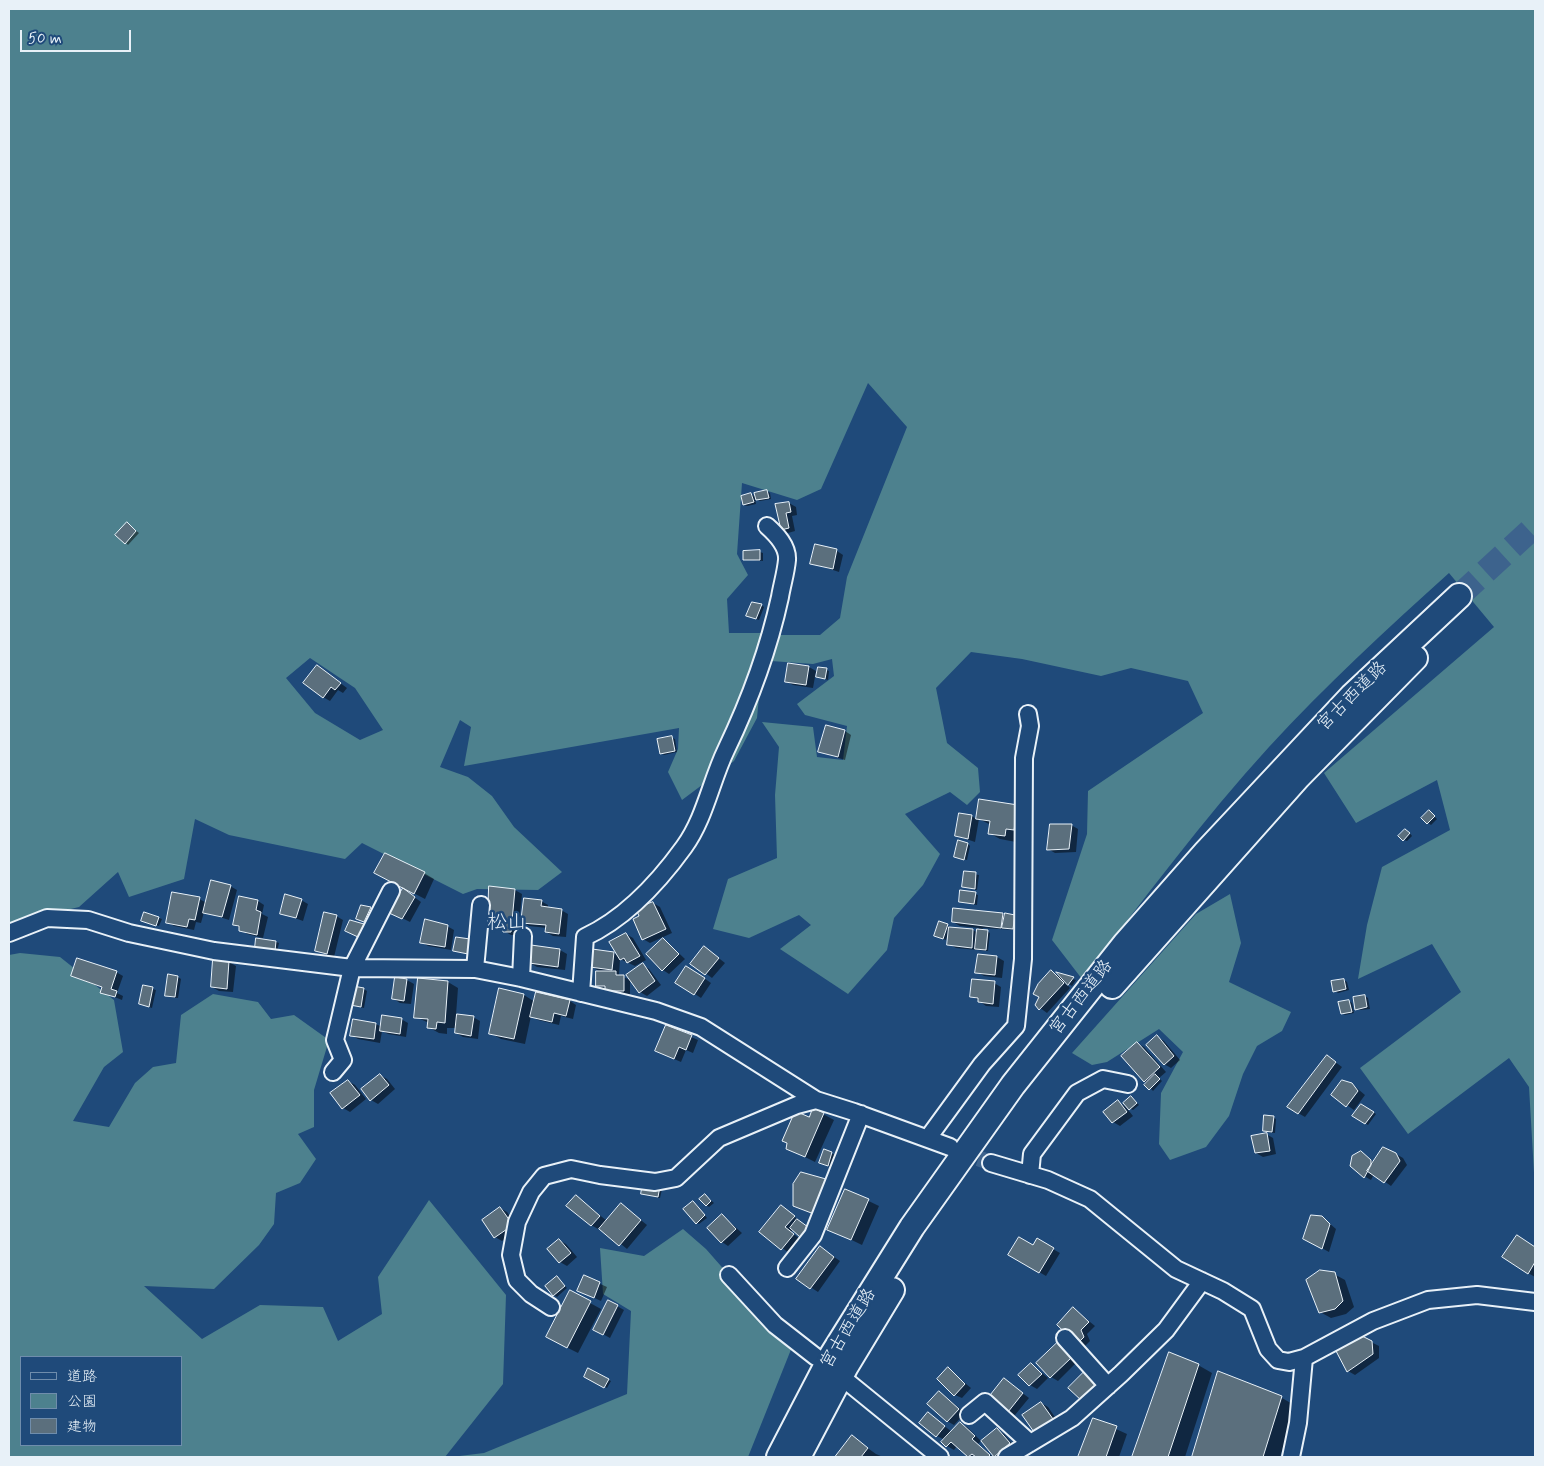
<!DOCTYPE html>
<html>
<head>
<meta charset="utf-8">
<style>
	body { margin:0 }
	#map { position:relative; width:1544px; height:1466px; overflow:hidden; background:#1f4a7a; font-family:Mynerve,"Klee One",sans-serif }
	canvas { display:block }
	.frame { position:absolute; inset:0; border:10px solid #e8f1f8; pointer-events:none }
	.legend { position:absolute; left:20px; top:1356px; width:162px; height:90px; box-sizing:border-box; background:#1f4a7a; border:1px solid #6f8dac; margin:0; padding:6px 9px; list-style:none; font-size:15px; color:#e8f1f8 }
	.legend li { display:flex; align-items:center; gap:10px; height:25px }
	.legend b { width:25px; border:1px solid #6f8dac }
	.scale { position:absolute; left:20px; top:30px; width:111px; height:22px; box-sizing:border-box; border:2px solid #e8f1f8; border-top:0; padding-left:6px; font-size:15px; line-height:18px; white-space:nowrap; color:#e8f1f8; -webkit-text-stroke:4px #1f4a7a; paint-order:stroke }
</style>
</head>
<body>
<div id="map">
<canvas width="1544" height="1466"></canvas>
<div class="frame"></div>
<ul class="legend">
<li><b style="height:6px;background:#1f4a7a"></b>道路</li>
<li><b style="height:14px;background:#4d818e"></b>公園</li>
<li><b style="height:14px;background:#5b6f7d"></b>建物</li>
</ul>
<div class="scale">50 m</div>
</div>
<script>
const context = document.querySelector('canvas').getContext('2d');
context.lineJoin = 'round';
function fill(path, color) { context.fillStyle = color; context.fill(path, 'evenodd'); }
function trace(path, color, width, dash) { context.strokeStyle = color; context.lineWidth = width; context.lineCap = dash ? 'butt' : 'round'; context.setLineDash(dash || []); context.stroke(path); }
function drawText(font, color, halo, rows, align = 'center') {
  context.font = font + ' Mynerve,"Klee One",sans-serif'; context.lineWidth = 5; context.setLineDash([]); context.textBaseline = 'middle'; context.strokeStyle = halo; context.fillStyle = color; for (const [text, x, y, turn = 0] of rows) {
    context.save(); context.translate(x, y); context.rotate((+turn || 0) * Math.PI / 180); context.textAlign = isNaN(turn) ? turn : align; if (halo) context.strokeText(text, 0, 0); context.fillText(text, 0, 0); context.restore();
  }
}
fill(new Path2D(`
	M9,9H1535V1190L1529,1087L1509,1058L1408,1134L1360,1068L1461,992L1432,944L1358,979L1367,925L1382,867L1450,830L1437,780L1356,823L1324,773L1494,627L1449,573C1387,629 1326,685 1269,747C1203,819 1142,902 1082,979L1052,940L1087,834L1088,791L1203,713L1188,681L1131,668L1101,676L1022,659L971,652L936,688L947,743L978,768L980,792L967,805L950,792L905,814L940,854L923,885L894,918L887,950L848,994L780,949L811,925L799,915L749,938L713,929L728,879L777,858L775,795L779,747L762,722L813,727L817,757L843,760L847,726L805,715L797,704L834,676L832,659L813,664L771,661L778,635H820L840,618L847,577L907,427L868,383L821,489L797,500L742,483L737,554L748,575L727,599L729,633H765L757,718L734,761L682,800L668,772L678,749L679,728L464,766L471,727L460,720L440,767L468,777L492,796L514,827L562,872L538,890L477,889L463,894L362,843L345,859L229,835L195,819L184,879L129,897L118,872L79,907L9,924ZM310,658L355,688L383,730L360,740L315,713L286,678Z
	M1230,894L1241,943L1229,982L1291,1012L1282,1031L1257,1046L1243,1074L1229,1116L1206,1147L1170,1160L1159,1144L1161,1093L1183,1052L1159,1029L1107,1062L1092,1065L1072,1053L1196,914Z
	M20,953L60,957L114,1000L123,1052L104,1067L73,1121L109,1127L135,1083L153,1067L176,1063L181,1015L213,994L258,1002L271,1019L294,1015L329,1040L314,1090V1127L298,1134L316,1159L300,1183L276,1193L274,1224L259,1245L214,1289L144,1286L202,1339L260,1305L323,1307L338,1341L382,1314L378,1277L429,1200L506,1295L503,1384L445,1457H9V955ZM21,1357H181V1445H21Z
	M683,1229L706,1249L792,1347L748,1457H451L484,1453L627,1394L631,1311L603,1294L600,1248L644,1256Z`), '#4d818e');
fill(new Path2D(`
	M767,491L770,493L771,499L760,501L755,498L756,504L747,506L744,505L751,494L756,497Z
	M789,503L796,507L797,515L792,516L795,531L788,533L782,529L777,505Z
	M130,526L139,533L128,545L126,543Z
	M837,551L843,555L839,572L812,563Z
	M760,552L763,553V561L744,559Z
	M761,605L764,607L759,620L748,616Z
	M789,664L809,667L816,671L813,688L793,685L786,681Z
	M826,670L829,671L828,680L818,676Z
	M324,671L347,688L343,693L338,690L330,701L323,697Z
	M845,731L851,735L845,760L820,752Z
	M672,738L675,739L677,752L664,755L661,753Z
	M980,801L1018,807L1016,842L1000,839L989,833L991,825L979,819L975,842L957,836L972,816L977,820Z
	M1432,814L1437,819L1431,825L1428,823Z
	M1071,825L1078,829L1076,852L1055,853L1048,849Z
	M1409,832L1412,836L1407,841L1404,840Z
	M968,844L970,846L967,860L958,858Z
	M965,872L979,875L977,890L964,887Z
	M424,873L434,879L425,899L386,879Z
	M230,886L237,890L229,920L204,912L201,923L196,922L194,930L174,926L167,922L199,899L207,903Z
	M490,887L515,890L522,894L518,935H511L504,931V923L489,918Z
	M410,894L421,902L410,922L398,916Z
	M975,894L978,895L977,905L960,902Z
	M301,900L308,904L303,921L281,913Z
	M258,901L264,905L262,914L268,917L263,938L247,934L234,924Z
	M541,901L548,905V908L561,910L568,914L566,937L553,936L546,932L547,928L529,926L523,922Z
	M653,903L660,907L672,933L650,943L643,939L640,916Z
	M362,906L373,910L367,923L360,920Z
	M1002,914L1018,918L1015,930L982,928L990,933L988,951L956,948L949,944V930L946,940L935,936L947,925L950,928L973,930L978,933L979,928L960,926L953,922Z
	M336,916L343,920L334,957L316,951Z
	M159,918L162,919L159,926L145,922Z
	M447,926L454,930L451,950L428,946L421,942Z
	M626,934L633,938L646,960L635,966L620,959L619,975L630,980V994H613L598,986L602,973L591,966L593,951L614,953L619,957Z
	M664,939L685,959L669,974L663,970Z
	M276,942L279,943L277,952L260,949Z
	M532,947L560,950L567,954L565,970L537,967L530,963Z
	M711,952L725,963L712,978L692,963Z
	M979,955L997,957L1004,961L1002,978L984,976L977,972Z
	M214,961L229,962L236,966L233,992L219,991L212,987Z
	M643,965L649,969L661,985L647,996L640,992Z
	M694,971L711,983L701,998L695,994Z
	M116,972L123,976L117,993L123,996L122,1000L102,992L103,988L72,976Z
	M1052,972L1061,977L1060,975L1076,980L1072,986L1065,982L1070,988L1047,1013L1036,1005Z
	M178,977L181,979L178,998L169,997L166,995Z
	M407,980L414,984L411,1004L400,1003L394,999Z
	M1344,980L1347,982L1349,990L1338,993L1335,991Z
	M448,982L458,988L456,1015L473,1017L480,1021L478,1039L463,1037L456,1033L457,1028H447V1034L439,1033L428,1027L429,1023L416,1017Z
	M994,983L1001,987L999,1007L986,1006L972,996Z
	M144,987L156,990L152,1008L140,1004Z
	M364,989L367,991L364,1008L352,1005Z
	M524,995L535,1002L570,1001L576,1005L573,1019L561,1016L559,1025L538,1020L531,1016L525,1044L501,1039L490,1033Z
	M1365,996L1368,998L1370,1009L1360,1010L1356,1009Z
	M1349,1001L1352,1003L1354,1013L1345,1015L1342,1013Z
	M401,1019L408,1023L406,1037L388,1034L382,1031L380,1043L358,1039L351,1035L376,1024L382,1027Z
	M667,1026L698,1040L693,1053L686,1050L681,1062L656,1051Z
	M1157,1037L1164,1041L1180,1060L1171,1068L1164,1064Z
	M1137,1043L1144,1047L1166,1072L1159,1078L1162,1081L1153,1091L1144,1081Z
	M1327,1056L1342,1067L1305,1117L1298,1113Z
	M380,1075L387,1079L395,1089L378,1104L371,1100Z
	M348,1081L355,1085L366,1099L350,1112L343,1108Z
	M1352,1084L1365,1095L1354,1110L1332,1095Z
	M1131,1097L1139,1105L1133,1110L1129,1108Z
	M1118,1102L1125,1106L1133,1116L1120,1126L1113,1122L1105,1112Z
	M1362,1105L1376,1114L1368,1125L1354,1115Z
	M823,1114L834,1120L815,1162L787,1148Z
	M1273,1117L1276,1119L1275,1133L1267,1132L1264,1131Z
	M1266,1134L1273,1138L1276,1154L1263,1157L1256,1153Z
	M824,1150L835,1155L831,1167L823,1164Z
	M1361,1153L1374,1162L1396,1154L1403,1158L1407,1165L1391,1186L1374,1174L1371,1180L1364,1176Z
	M662,1189L660,1198L642,1193Z
	M846,1190L879,1206L862,1245L829,1229Z
	M705,1195L714,1203L709,1207L706,1205Z
	M576,1196L607,1221L622,1205L647,1225L627,1249L600,1227L598,1229L591,1225Z
	M696,1204L707,1218L699,1224L697,1223Z
	M500,1208L507,1212L519,1229L502,1241L495,1237Z
	M788,1211L810,1230L804,1237L793,1230L791,1232L800,1239L789,1253L761,1232Z
	M722,1215L742,1233L728,1246L722,1242Z
	M1322,1217L1336,1229L1329,1252L1305,1239Z
	M559,1240L566,1244L577,1257L567,1266L560,1262Z
	M1037,1240L1060,1253L1046,1276L1010,1255L1033,1247Z
	M1524,1240L1535,1248V1277L1528,1273Z
	M821,1248L840,1261L818,1292L798,1279Z
	M1334,1274L1345,1280L1354,1307L1346,1314L1331,1318L1320,1312Z
	M585,1277L607,1287L601,1301L586,1294Z
	M557,1278L567,1288L557,1297L554,1295Z
	M570,1292L601,1309L578,1353L558,1343Z
	M617,1306L624,1310L610,1338L601,1333Z
	M1074,1309L1095,1326L1087,1334L1090,1341L1085,1346L1078,1343Z
	M1371,1342L1379,1346V1358L1355,1375L1348,1371Z
	M1057,1344L1077,1362L1058,1381L1051,1377Z
	M1031,1364L1048,1378L1037,1389L1030,1385Z
	M1198,1365L1212,1373L1185,1457H1134Z
	M948,1369L971,1388L962,1398L955,1395Z
	M589,1370L611,1381L607,1388L586,1376Z
	M1219,1373L1282,1398L1296,1406L1280,1457H1194Z
	M1005,1380L1029,1398L1015,1415L1008,1411Z
	M940,1392L965,1413L954,1425L947,1421Z
	M1041,1403L1048,1407L1059,1423L1042,1435Z
	M928,1413L952,1432L960,1424L967,1427L981,1441L978,1444L993,1457H970L957,1446L954,1450L947,1446L945,1440L937,1436Z
	M1094,1419L1127,1434L1119,1457H1080Z
	M997,1430L1004,1434L1016,1448L1005,1457L995,1456Z
	M852,1437L876,1454L883,1457H837Z`), '#0007');
const building = new Path2D(`
	M767,490L769,498L756,500L754,493Z
	M751,493L754,502L743,505L741,496Z
	M789,502L791,512L786,513L789,528L781,530L775,504Z
	M127,522L136,531L125,544L115,535Z
	M815,544L837,549L833,569L810,564Z
	M760,550V560H743V551Z
	M752,602L762,604L756,619L746,616Z
	M788,663L809,666L806,685L785,682Z
	M317,665L341,683L335,690L331,687L323,698L303,683Z
	M818,667L827,668L825,679L816,677Z
	M826,725L845,730L838,757L818,752Z
	M672,736L675,751L660,754L657,739Z
	M979,799L1018,805L1014,830L1006,829L1005,836L988,834L990,821L976,819Z
	M1429,810L1435,816L1427,824L1421,818Z
	M959,813L972,815L968,839L955,836Z
	M1050,824H1072L1069,849L1047,850Z
	M1405,829L1410,833L1403,841L1398,836Z
	M958,840L968,843L964,860L954,857Z
	M385,853L425,872L414,894L374,873Z
	M964,871L976,872L975,889L962,887Z
	M211,880L231,885L222,917L203,913Z
	M489,886L515,889L511,932H503L502,921L488,919Z
	M403,888L415,897L402,919L389,913Z
	M960,890L976,892L974,904L959,902Z
	M172,892L200,897L195,920L189,919L187,927L166,923Z
	M285,894L302,899L296,918L280,914Z
	M239,896L258,900L256,910L261,912L257,935L239,931V926L233,925Z
	M524,898L542,900L541,906L562,909L559,934L545,932L546,925L521,923Z
	M653,902L666,929L642,940L633,919L639,916L636,909Z
	M361,905L371,907L364,922L356,919Z
	M953,908L1003,913L1001,928L952,922Z
	M144,912L159,917L156,926L141,921Z
	M324,912L337,915L327,954L315,951Z
	M1005,913L1015,915L1013,929L1002,928Z
	M425,919L448,925L445,947L420,943Z
	M350,920L364,924L358,937L345,931Z
	M939,921L948,924L943,939L934,936Z
	M949,927L973,929L972,948L947,945Z
	M977,929L988,930L986,950L975,949Z
	M626,933L640,956L627,963L624,958L620,960L609,942Z
	M456,937L470,939L468,954L453,951Z
	M256,938L276,941L275,951L255,948Z
	M663,938L679,954L662,971L646,954Z
	M531,945L560,949L558,967L529,963Z
	M704,946L719,958L705,975L690,964Z
	M592,949L614,952L612,970L590,967Z
	M978,954L997,956L995,975L975,973Z
	M77,958L117,971L111,989L117,991L115,997L100,993L102,987L71,976Z
	M213,959L229,961L227,989L211,987Z
	M643,963L655,981L639,993L626,975Z
	M686,966L705,978L694,995L675,983Z
	M1051,970L1064,983L1039,1010L1035,1005L1039,997L1033,994L1038,984Z
	M596,971H616V975H624V991H605V986H596Z
	M1056,972L1074,977L1068,985Z
	M168,974L178,976L175,997L165,996Z
	M395,977L407,979L404,1001L392,999Z
	M418,978L448,981L445,1023L437,1022L436,1029L427,1028L428,1019L414,1018Z
	M972,979L995,981L993,1004L978,1002V998L970,997Z
	M1344,979L1346,989L1333,992L1331,981Z
	M143,985L153,987L149,1007L139,1004Z
	M353,986L364,988L361,1007L350,1005Z
	M499,988L524,994L514,1039L489,1034Z
	M536,992L570,1000L566,1016L554,1013L552,1022L530,1017Z
	M1365,995L1367,1007L1355,1010L1353,997Z
	M1349,1000L1352,1012L1341,1014L1338,1002Z
	M457,1014L474,1016L471,1036L455,1033Z
	M382,1015L402,1018L400,1034L380,1031Z
	M353,1019L376,1023L374,1039L350,1036Z
	M666,1025L692,1035L686,1050L679,1047L674,1059L655,1051Z
	M1157,1035L1174,1056L1164,1065L1146,1045Z
	M1137,1042L1160,1067L1144,1082L1121,1056Z
	M1327,1055L1336,1062L1298,1114L1287,1107Z
	M380,1074L389,1085L370,1101L361,1089Z
	M1155,1074L1160,1079L1149,1090L1144,1085Z
	M348,1080L360,1095L342,1109L330,1093Z
	M1342,1080L1352,1083L1358,1091L1346,1107L1331,1095Z
	M1131,1096L1137,1103L1129,1110L1123,1103Z
	M1118,1100L1127,1112L1112,1123L1103,1112Z
	M1361,1104L1374,1112L1365,1124L1352,1116Z
	M813,1108L824,1113L805,1157L786,1149L787,1143L782,1141L795,1111L809,1117Z
	M1264,1115L1274,1116L1272,1132L1263,1131Z
	M1267,1133L1270,1151L1255,1153L1251,1136Z
	M1383,1147L1396,1153L1400,1161L1384,1183L1367,1171Z
	M824,1149L832,1152L828,1166L819,1163Z
	M1361,1151L1371,1160V1165L1364,1178L1350,1166L1352,1156Z
	M801,1172L826,1179L814,1214L793,1206V1184Z
	M643,1183L660,1186L658,1197L641,1194Z
	M845,1189L869,1199L851,1240L827,1230Z
	M705,1194L711,1201L706,1206L699,1199Z
	M576,1195L600,1216L591,1226L566,1206Z
	M693,1201L705,1215L696,1224L683,1209Z
	M621,1203L641,1220L619,1246L599,1229Z
	M781,1205L795,1216L785,1227L794,1234L781,1250L759,1232Z
	M500,1207L513,1225L494,1238L482,1220Z
	M722,1214L736,1229L721,1243L707,1228Z
	M1311,1215L1322,1216L1330,1224L1322,1249L1303,1239Z
	M797,1219L808,1227L800,1237L790,1228Z
	M1517,1235L1535,1247V1262L1528,1274L1502,1257Z
	M1019,1237L1033,1245L1037,1238L1054,1248L1039,1273L1008,1255Z
	M559,1239L571,1253L559,1263L547,1249Z
	M820,1246L834,1257L810,1289L796,1279Z
	M1320,1270L1335,1272L1343,1301L1335,1309L1319,1313L1306,1280Z
	M584,1275L600,1282L594,1298L577,1291Z
	M557,1276L565,1286L553,1296L545,1286Z
	M570,1290L591,1301L567,1348L546,1337Z
	M608,1300L618,1305L603,1335L593,1330Z
	M1073,1307L1089,1322L1081,1330L1084,1337L1077,1344L1057,1325Z
	M1360,1335L1372,1341L1373,1354L1347,1372L1336,1351Z
	M1057,1343L1071,1358L1050,1378L1036,1363Z
	M1169,1352L1199,1364L1168,1457H1132Z
	M1031,1363L1042,1374L1029,1386L1018,1375Z
	M948,1367L965,1384L954,1396L937,1379Z
	M588,1368L609,1379L604,1388L584,1377Z
	M1218,1371L1282,1396L1263,1457H1192Z
	M1084,1372L1097,1385L1082,1401L1068,1388Z
	M1004,1378L1023,1393L1008,1412L989,1397Z
	M939,1391L959,1409L947,1422L927,1404Z
	M1041,1402L1053,1419L1034,1432L1022,1415Z
	M928,1412L945,1426L936,1437L919,1423Z
	M1093,1418L1117,1426L1106,1457H1078Z
	M960,1422L975,1436L972,1439L990,1455L988,1457H976L972,1454L968,1457L951,1442L946,1447L941,1442Z
	M997,1428L1010,1443L994,1457L981,1441Z
	M852,1435L868,1448L861,1457H835Z`);
fill(building, '#5b6f7d');
trace(building, '#e8f1f8', 1);
trace(new Path2D(`
	M956,1150L991,1163`), '#3d638d', 16, [16, 8]);
trace(new Path2D(`
	M1459,596L1535,526`), '#3d638d', 24, [24, 12]);
const minor = new Path2D(`
	M9,933L47,918L88,920L129,933L214,951L352,968L475,969L521,978L656,1011L701,1027L816,1100L854,1112L950,1147
	M475,969L481,905
	M521,978L523,936
	M581,993L585,937C626,918 658,883 684,847C705,818 711,781 726,750C750,700 768,652 780,597C782,585 786,572 787,560C788,546 776,534 767,526
	M333,1072L343,1060L335,1040L352,968L391,891
	M928,1138L982,1064L1016,1026L1023,959L1024,758L1030,726L1028,714
	M991,1163L1048,1180L1090,1199L1176,1269L1223,1291L1252,1309L1268,1349L1278,1360L1289,1362L1304,1358L1373,1321L1428,1300L1477,1295L1535,1302
	M1030,1175L1032,1154L1077,1093L1103,1079L1128,1084
	M787,1268L813,1235L861,1114
	M729,1275L775,1325L816,1357
	M551,1307L531,1294L517,1280L511,1255L517,1222L531,1192L544,1176L571,1169L600,1175L655,1182L676,1178L719,1138L797,1105L816,1100
	M1065,1338L1108,1386
	M849,1383L940,1457
	M969,1415L985,1402L1030,1443
	M1007,1457L1072,1418L1121,1374L1166,1330L1202,1281
	M1291,1457L1298,1423L1304,1358`);
const highway = new Path2D(`
	M1112,986L1298,777L1415,658
	M779,1457L832,1355L912,1227L1013,1085L1125,944L1206,852L1352,696L1459,596
	M798,1457L846,1366L892,1290`);
trace(minor, '#e8f1f8', 20);
trace(highway, '#e8f1f8', 28);
trace(minor, '#1f4a7a', 16);
trace(highway, '#1f4a7a', 24);
drawText('18px', '#e8f1f8', '#1f4a7a', [
	["宮古西道路",1353,697,-45],
	["宮古西道路",1082,998,-52],
	["宮古西道路",849,1329,-59]
]);
drawText('20px', '#e8f1f8', '#1f4a7a', [
	["松山",507,924]
]);
</script>
</body>
</html>
